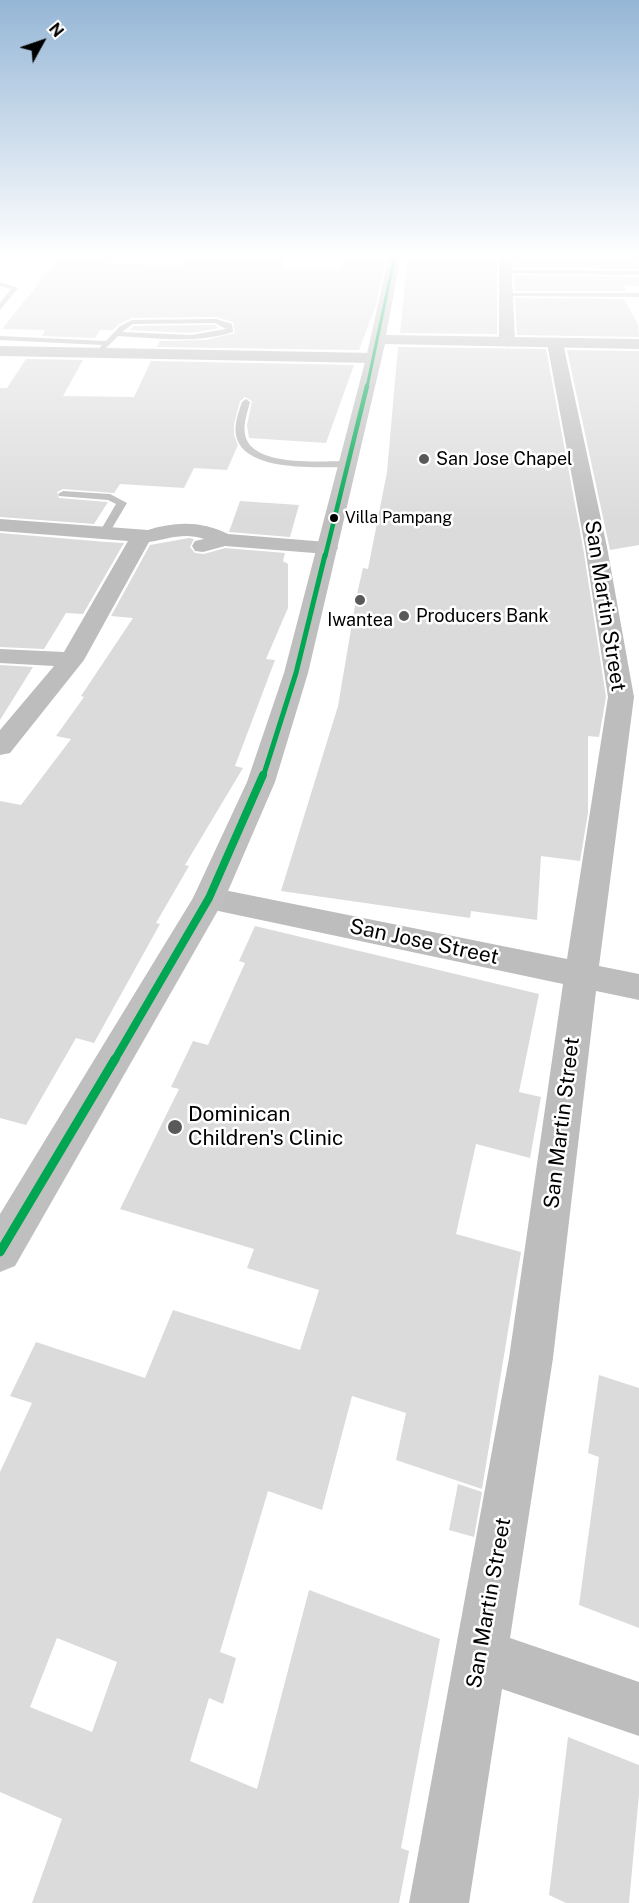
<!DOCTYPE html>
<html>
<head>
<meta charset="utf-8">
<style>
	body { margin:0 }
	#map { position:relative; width:639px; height:1903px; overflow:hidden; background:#fff; font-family:"Public Sans",sans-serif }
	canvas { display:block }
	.north { position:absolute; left:12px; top:12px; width:60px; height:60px; -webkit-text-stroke:4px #fff; paint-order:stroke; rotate:50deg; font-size:16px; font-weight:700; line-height:24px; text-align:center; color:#000 }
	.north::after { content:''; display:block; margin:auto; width:21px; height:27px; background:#000; clip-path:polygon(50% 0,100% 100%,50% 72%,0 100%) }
</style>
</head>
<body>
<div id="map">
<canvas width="639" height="1903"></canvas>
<div class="north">N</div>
</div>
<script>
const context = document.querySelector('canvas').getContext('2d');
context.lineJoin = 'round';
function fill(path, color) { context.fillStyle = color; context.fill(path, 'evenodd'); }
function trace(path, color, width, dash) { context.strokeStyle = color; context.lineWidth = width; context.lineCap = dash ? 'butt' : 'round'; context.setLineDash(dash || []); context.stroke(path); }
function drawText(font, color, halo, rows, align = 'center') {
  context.font = font + ' "Public Sans",sans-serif'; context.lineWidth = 5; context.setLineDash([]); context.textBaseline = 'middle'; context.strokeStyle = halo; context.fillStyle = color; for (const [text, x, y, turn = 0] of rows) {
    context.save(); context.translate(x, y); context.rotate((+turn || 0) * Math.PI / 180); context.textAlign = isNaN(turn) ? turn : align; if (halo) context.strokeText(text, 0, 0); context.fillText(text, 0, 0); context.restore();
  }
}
fill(new Path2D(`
	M61,255H115L110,264L180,265L184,255H284L283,268L340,269V255H387L376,305L359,350L157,347L160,341L205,340L235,333L233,322L216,317L132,318L119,324L113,330H100L95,338L42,336L45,330L2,329Z
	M408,255H497V334L400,333Z
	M513,255H639V269L514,268Z
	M514,275L639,277V286H624L626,291H515Z
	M515,298L624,299L638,324L639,337L517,335Z
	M214,325L219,328L191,333L129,330L134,326Z
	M398,347L546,349L583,547L606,697L599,737L588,736V813L580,861L541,856L537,920L471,911L470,918L281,891L338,706L357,594L363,568L368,569L387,472Z
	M567,350L639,351V545L610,550Z
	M26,359L83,360L63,396L134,397L151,361L354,365L326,443L249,438L247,425L252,401L245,397L240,401L234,424V435L238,445L227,470L194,468L184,488L120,484L114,493L63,489L57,492L59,498L108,502L94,524L0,517V388H7Z
	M240,501L299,505L290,537L229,532Z
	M0,533L106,542L124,543L83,614L66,613L44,649L0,647Z
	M189,538L194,539L190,547L195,553L204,554L225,548L285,553L283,561L288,564V608L266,659L275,660L235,766L243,768L185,865L189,866L156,923L160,924L94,1043L76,1038L26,1125L0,1118V801L21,805L71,739L56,736L84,697L81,696L133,618L111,616L150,545Z
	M0,665L33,667L0,720Z
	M255,926L539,994L519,1092L541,1097L530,1158L476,1144L456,1234L521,1252L482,1489L396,1460L406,1413L352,1396L322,1510L268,1491L220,1652L236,1658L223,1704L209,1698L190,1761L257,1789L309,1590L440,1639L401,1848L409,1851L399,1903H32L62,1819L0,1792V1472L32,1403L10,1396L36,1342L145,1378L173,1310L300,1350L319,1290L247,1268L254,1249L120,1209L179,1089L171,1087L193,1041L208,1045L245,963L239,961ZM57,1638L117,1662L92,1732L30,1707Z
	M599,1375L639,1388V1628L579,1605L599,1457L588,1453Z
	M458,1484L482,1492L474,1537L449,1530Z
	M568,1737L639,1765V1794L629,1903H566L549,1895Z`), '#dbdbdb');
fill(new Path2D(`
	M507,270L639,271V275L505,273Z
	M0,282L18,288L0,310V303L11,289L0,286Z
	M506,293H639V297L508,296Z
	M216,319L232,324L233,332C196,344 156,338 118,336L99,355L95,353L102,345L0,340V336L106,341L120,326L132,320ZM215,323L226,329L191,335L122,332L133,324Z
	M246,399L250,402C247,414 242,426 246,438C256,467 322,461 346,461L351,464L346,467C319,467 248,472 237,439C233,426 238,414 242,402Z
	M63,491L110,494L127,503L108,535L104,536L99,533L116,504L108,500L59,496L58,494Z`), '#bdbdbd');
fill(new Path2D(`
	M499,255H511L515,342L507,347L499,342Z
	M555,338L563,343L607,547L634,697L599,966L639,974V1000L596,991L553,1358L510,1638L639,1682V1736L502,1689L469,1903H409L509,1358L563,984L209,909L198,906L193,898L198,890L209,887L567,959L608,697L585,547L547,343Z
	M0,346L374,353L382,358L374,363L0,356Z
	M0,519L148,530C175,521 203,521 228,534L327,542L335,543L338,548L335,553L327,554L225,546L203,552L195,551L192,546L195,541L204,539C184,532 168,539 149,542L84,660L10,753L0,755V730L54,666L0,663V649L64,652L128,541L0,531Z`), '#bdbdbd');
fill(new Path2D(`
	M389,255H401L386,335L639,339V349L385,344L308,673L275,782L225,898L15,1266L0,1272V1214L193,898L247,782L284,673L366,358Z`), '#bfbfbf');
trace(new Path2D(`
	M367,387L395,255`), '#00a651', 3);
trace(new Path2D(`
	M325,557L367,386`), '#00a651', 4.5);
trace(new Path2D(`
	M263,777L296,673L325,555`), '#00a651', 5);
trace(new Path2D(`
	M114,1061L209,898L263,775`), '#00a651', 8);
trace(new Path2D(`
	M0,1252L115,1059`), '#00a651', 9);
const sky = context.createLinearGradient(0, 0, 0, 521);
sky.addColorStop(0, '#95b6d6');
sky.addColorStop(0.49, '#fff');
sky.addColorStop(1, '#ffffff00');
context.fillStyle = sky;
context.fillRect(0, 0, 639, 521);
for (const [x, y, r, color] of [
	[424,459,6,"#595959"],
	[334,518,5,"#000"],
	[360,600,6,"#595959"],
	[404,616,6,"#595959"],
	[175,1127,8,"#595959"]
]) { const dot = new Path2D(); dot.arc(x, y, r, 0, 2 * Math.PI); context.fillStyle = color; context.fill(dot); trace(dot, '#fff', 2); }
drawText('16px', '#000', '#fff', [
	["Villa Pampang",345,518]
], 'left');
drawText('18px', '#000', '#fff', [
	["San Jose Chapel",436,459],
	["Producers Bank",416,616],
	["Iwantea",360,620,"center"]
], 'left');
drawText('21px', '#000', '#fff', [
	["San Martin Street",605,606,81],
	["San Jose Street",424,942,12],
	["San Martin Street",562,1123,-83],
	["San Martin Street",489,1603,-80]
]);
drawText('21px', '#000', '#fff', [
	["Dominican",188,1115],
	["Children's Clinic",188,1139]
], 'left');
</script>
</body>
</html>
